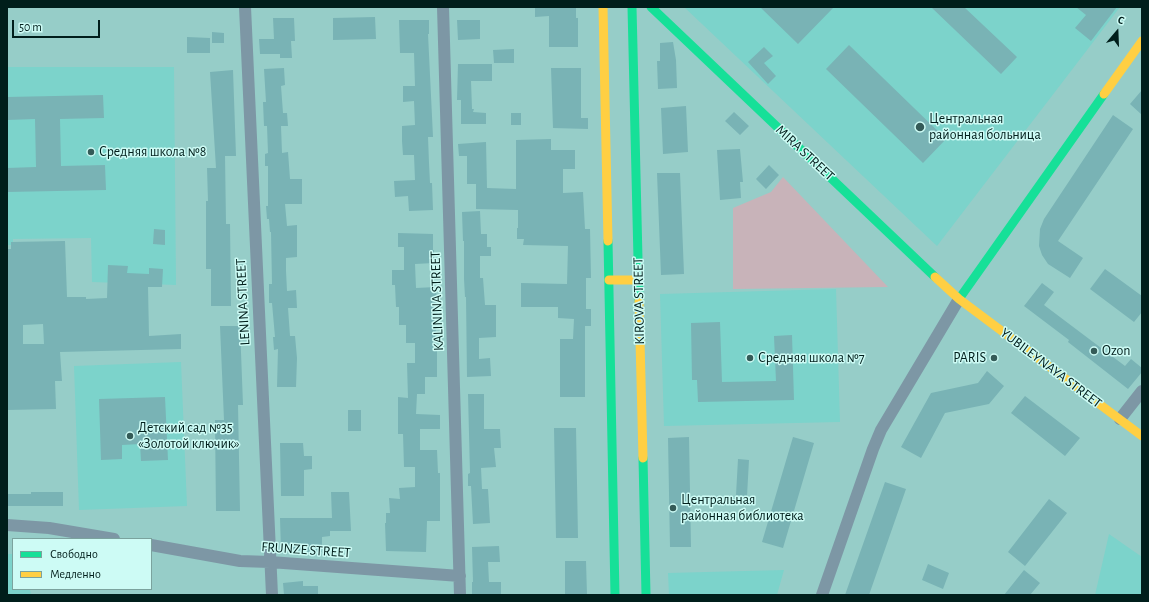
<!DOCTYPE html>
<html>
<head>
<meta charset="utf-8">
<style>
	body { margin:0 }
	#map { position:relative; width:1149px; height:602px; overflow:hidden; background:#96cdc8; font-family:"Alegreya Sans",sans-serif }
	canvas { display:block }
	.frame { position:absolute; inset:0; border:8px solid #001e1b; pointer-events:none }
	.legend { position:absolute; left:12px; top:538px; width:140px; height:52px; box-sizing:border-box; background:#cdfbf5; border:1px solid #7ba39e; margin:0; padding:5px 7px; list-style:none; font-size:12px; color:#001e1b }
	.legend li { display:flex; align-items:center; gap:8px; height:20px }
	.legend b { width:20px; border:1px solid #7ba39e }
	.north { position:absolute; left:1097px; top:12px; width:40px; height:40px; -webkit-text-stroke:3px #cdfbf5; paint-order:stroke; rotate:19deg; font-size:11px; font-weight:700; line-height:16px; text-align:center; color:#001e1b }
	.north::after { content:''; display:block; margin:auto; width:14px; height:18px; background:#001e1b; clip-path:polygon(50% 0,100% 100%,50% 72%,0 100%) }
	.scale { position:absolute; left:12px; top:20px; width:88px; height:18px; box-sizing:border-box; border:2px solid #001e1b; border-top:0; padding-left:5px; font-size:12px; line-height:14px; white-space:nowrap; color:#001e1b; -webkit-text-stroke:3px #cdfbf5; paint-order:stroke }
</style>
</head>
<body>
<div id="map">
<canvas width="1149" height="602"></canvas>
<div class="frame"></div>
<ul class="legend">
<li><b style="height:5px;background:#16e098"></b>Свободно</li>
<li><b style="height:5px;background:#ffcf43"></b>Медленно</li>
</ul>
<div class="north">С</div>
<div class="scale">50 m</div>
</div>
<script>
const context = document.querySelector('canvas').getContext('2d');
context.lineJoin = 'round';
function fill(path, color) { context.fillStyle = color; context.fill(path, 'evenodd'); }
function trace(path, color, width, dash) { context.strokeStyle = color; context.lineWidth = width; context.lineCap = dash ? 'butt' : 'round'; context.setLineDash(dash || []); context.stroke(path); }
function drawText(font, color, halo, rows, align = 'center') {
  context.font = font + ' "Alegreya Sans",sans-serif'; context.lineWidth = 3; context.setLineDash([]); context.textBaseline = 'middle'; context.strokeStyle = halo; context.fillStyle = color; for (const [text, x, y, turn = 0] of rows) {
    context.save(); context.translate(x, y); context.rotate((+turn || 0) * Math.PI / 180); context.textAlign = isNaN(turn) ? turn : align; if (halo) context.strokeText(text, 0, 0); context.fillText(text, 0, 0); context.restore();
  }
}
fill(new Path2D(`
	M684,7H1120L937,246Z
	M7,67H174L176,285L92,282L91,238L13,239V245H7Z
	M836,289L840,422L664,426L660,294Z
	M181,362L187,506L79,510L74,366Z
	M1109,534L1142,557V595H1095Z
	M7,554H13V589H30L31,595H7Z
	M784,570L777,595H669L668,573Z`), '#7cd3cb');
fill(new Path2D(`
	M783,177L888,287L733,289V208L771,192Z`), '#c8b3b9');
fill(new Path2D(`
	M535,7H576V18H578V47H549V16L535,17Z
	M760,7H834L798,44Z
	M931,7H964L1017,57L1001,74Z
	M1076,7H1117L1091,41L1075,28L1086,15Z
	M375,17L376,39L333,40V18Z
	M273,18H294L295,41H291L292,58H280V54H260L259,39H274Z
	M399,20H429V34H428L433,137H428L429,163L430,183H432L433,210L409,211L408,196L395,197L394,181L415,180L414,155H403L402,141V126L415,125L414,101L403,102V86H415L414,53H400Z
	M457,20H480V39L458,40Z
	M212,32L224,33V43H212Z
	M187,37L210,38V53H187Z
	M673,42L676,60L677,88L658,89L657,61H660V43Z
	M849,45L946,139L923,163L826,69Z
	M764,47L773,56L764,63L776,76L768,84L748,62Z
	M514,49V63H494L493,50Z
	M458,64H492V81H471L472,109H474L473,112L486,113V124H461V100H457Z
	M284,68L285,85L281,86L283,113H287L288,126H281L282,153L288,152L290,179H302V204H285L287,226L297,225V257L286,258V271L287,291L296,290L297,308H288L290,336H295L297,358L296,387H277L278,349L274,350L273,337H275L272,303H269V284H272L271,232H270L269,219H267L266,206H268V166H265V154L268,153L267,126H264L263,102H266L264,69Z
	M551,68H581V118H588V129L553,128Z
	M233,70L236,156H225L226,224H230L231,306H211V269H206V201H208L207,168H216L210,72Z
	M1142,90V115L1130,104Z
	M103,95L104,118L60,119L61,166L105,165L106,190L7,192V168L36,167L35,119L7,120V97Z
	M686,106L688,152L663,154L661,108Z
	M734,112L749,126L740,135L725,121Z
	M511,113H521V125H511Z
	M1113,115L1133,129L1058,241L1083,258L1070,278L1048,264L1042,255L1039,246L1040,229L1044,219Z
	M551,139V150H575V169H563V193L583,192L585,229H590L591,278H586V309H591V326H585V397H560V339H573L574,319L558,318V307H521V283L567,284L568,246L523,245L524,239H517V228H518V210L476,209V184H467V156H459L458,144L486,142L487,188L516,189V140Z
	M740,149L743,182H740L741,198L720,200L717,150Z
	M769,165L779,175L766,189L756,179Z
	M657,173H680L684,274L661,275Z
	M480,211L481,234H487V247H491V256H480V278H483L485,305H496V337L479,338V359L490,358L491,376L467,377L466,297H465L464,279V241H463L462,212Z
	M154,229L165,230V245L153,244Z
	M398,233L433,234V250H434V263L415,264L416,288L436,287L437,313V325H436L435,346H437V377H425V394H417L416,414L440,415V429H420V450H437L438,473H440V521H427L426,552L386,551L385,523H386V513H390L389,498L400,499L399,488L415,487V467H404L403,434H398V397L408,398L407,363H415V343H406V325H399V307H396L395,285H392V270H404V247H398Z
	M65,241L67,297H86V299L107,298L108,265L128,266L127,273L149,274V268L163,269L162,287H148L149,336L181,334V349L60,352L62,381H55L56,409L7,410V249H11V242ZM43,324L44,344H23V325Z
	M1105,269L1142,296V312L1134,322L1090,289Z
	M1042,283L1054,292L1044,305L1125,366L1131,359L1142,368V372L1128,389L1068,342L1069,340L1024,306Z
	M720,322L722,382L776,381L774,336L792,335L794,400L698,402L697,380H692L691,323Z
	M220,326H240L243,405H238L240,511H216L215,420H224Z
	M987,371L1004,386L989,404L945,413L921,458L901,447L931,393L978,383Z
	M468,394H484V429H500L501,448H494L496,467L481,468L482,489H488L490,523L473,524L471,486H468V474L470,473Z
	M1025,396L1080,438L1065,456L1011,413Z
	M165,397L168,460L141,461L140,444L122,445V459L101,460L99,399Z
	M348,410H361V431H348Z
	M554,428H576L578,538H556Z
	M689,437L691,547H670L668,438Z
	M793,437L814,443L783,548L762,542Z
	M280,443H303L304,456H312V469L304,470V496H281Z
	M738,459L749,460L747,496L736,495Z
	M885,482L906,489L869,595H845Z
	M31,492H63V506H7V494H31Z
	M331,492H349L351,531H330V536L322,537V552H306V550L281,551L280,518H332Z
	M1049,499L1067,513L1025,566L1008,552Z
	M499,546L500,562H488L489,582H501V595H472V582H473L472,547Z
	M565,561H586L587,595H565Z
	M928,564L949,573L943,589L922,580Z
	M1024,570L1040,583L1030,595H1004Z
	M303,581V586H318V595H284L283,583Z`), '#79b3b5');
trace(new Path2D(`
	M245,7L272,595
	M443,7L460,595
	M1120,419L1142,391
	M7,525L49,528L114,539
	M151,545L240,561L270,562L460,576
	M822,595L873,449L881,430L959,299`), '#7d97a5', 12);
trace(new Path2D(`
	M632,7L639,301
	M651,7L935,277
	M608,241L615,595
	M959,299L1104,94
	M643,458L646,595`), '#16e098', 9);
trace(new Path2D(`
	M603,7L608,241
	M1104,94L1142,41
	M935,277L959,299L1142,436
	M609,280H638
	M639,301L643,458`), '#ffcf43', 9);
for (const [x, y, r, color] of [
	[920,127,5,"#345b58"],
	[91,152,4,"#345b58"],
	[1094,351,4,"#345b58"],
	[750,358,4,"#345b58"],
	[994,358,4,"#345b58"],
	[130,436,4,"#345b58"],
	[673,508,4,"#345b58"]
]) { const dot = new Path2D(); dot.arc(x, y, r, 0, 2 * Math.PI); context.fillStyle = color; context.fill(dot); trace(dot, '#cdfbf5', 1.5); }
drawText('14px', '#001e1b', '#cdfbf5', [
	["Центральная",929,119],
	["районная больница",929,135],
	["Средняя школа №8",99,152],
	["Ozon",1102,351],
	["Средняя школа №7",758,358],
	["PARIS",986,358,"right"],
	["Детский сад №35",138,428],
	["«Золотой ключик»",138,444],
	["Центральная",681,500],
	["районная библиотека",681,516]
], 'left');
drawText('14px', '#001e1b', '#cdfbf5', [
	["MIRA STREET",805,153,43],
	["KALININA STREET",437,301,-92],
	["KIROVA STREET",639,301,-91],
	["LENINA STREET",243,302,-93],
	["YUBILEYNAYA STREET",1051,368,37],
	["FRUNZE STREET",306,550,4]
]);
</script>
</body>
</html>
